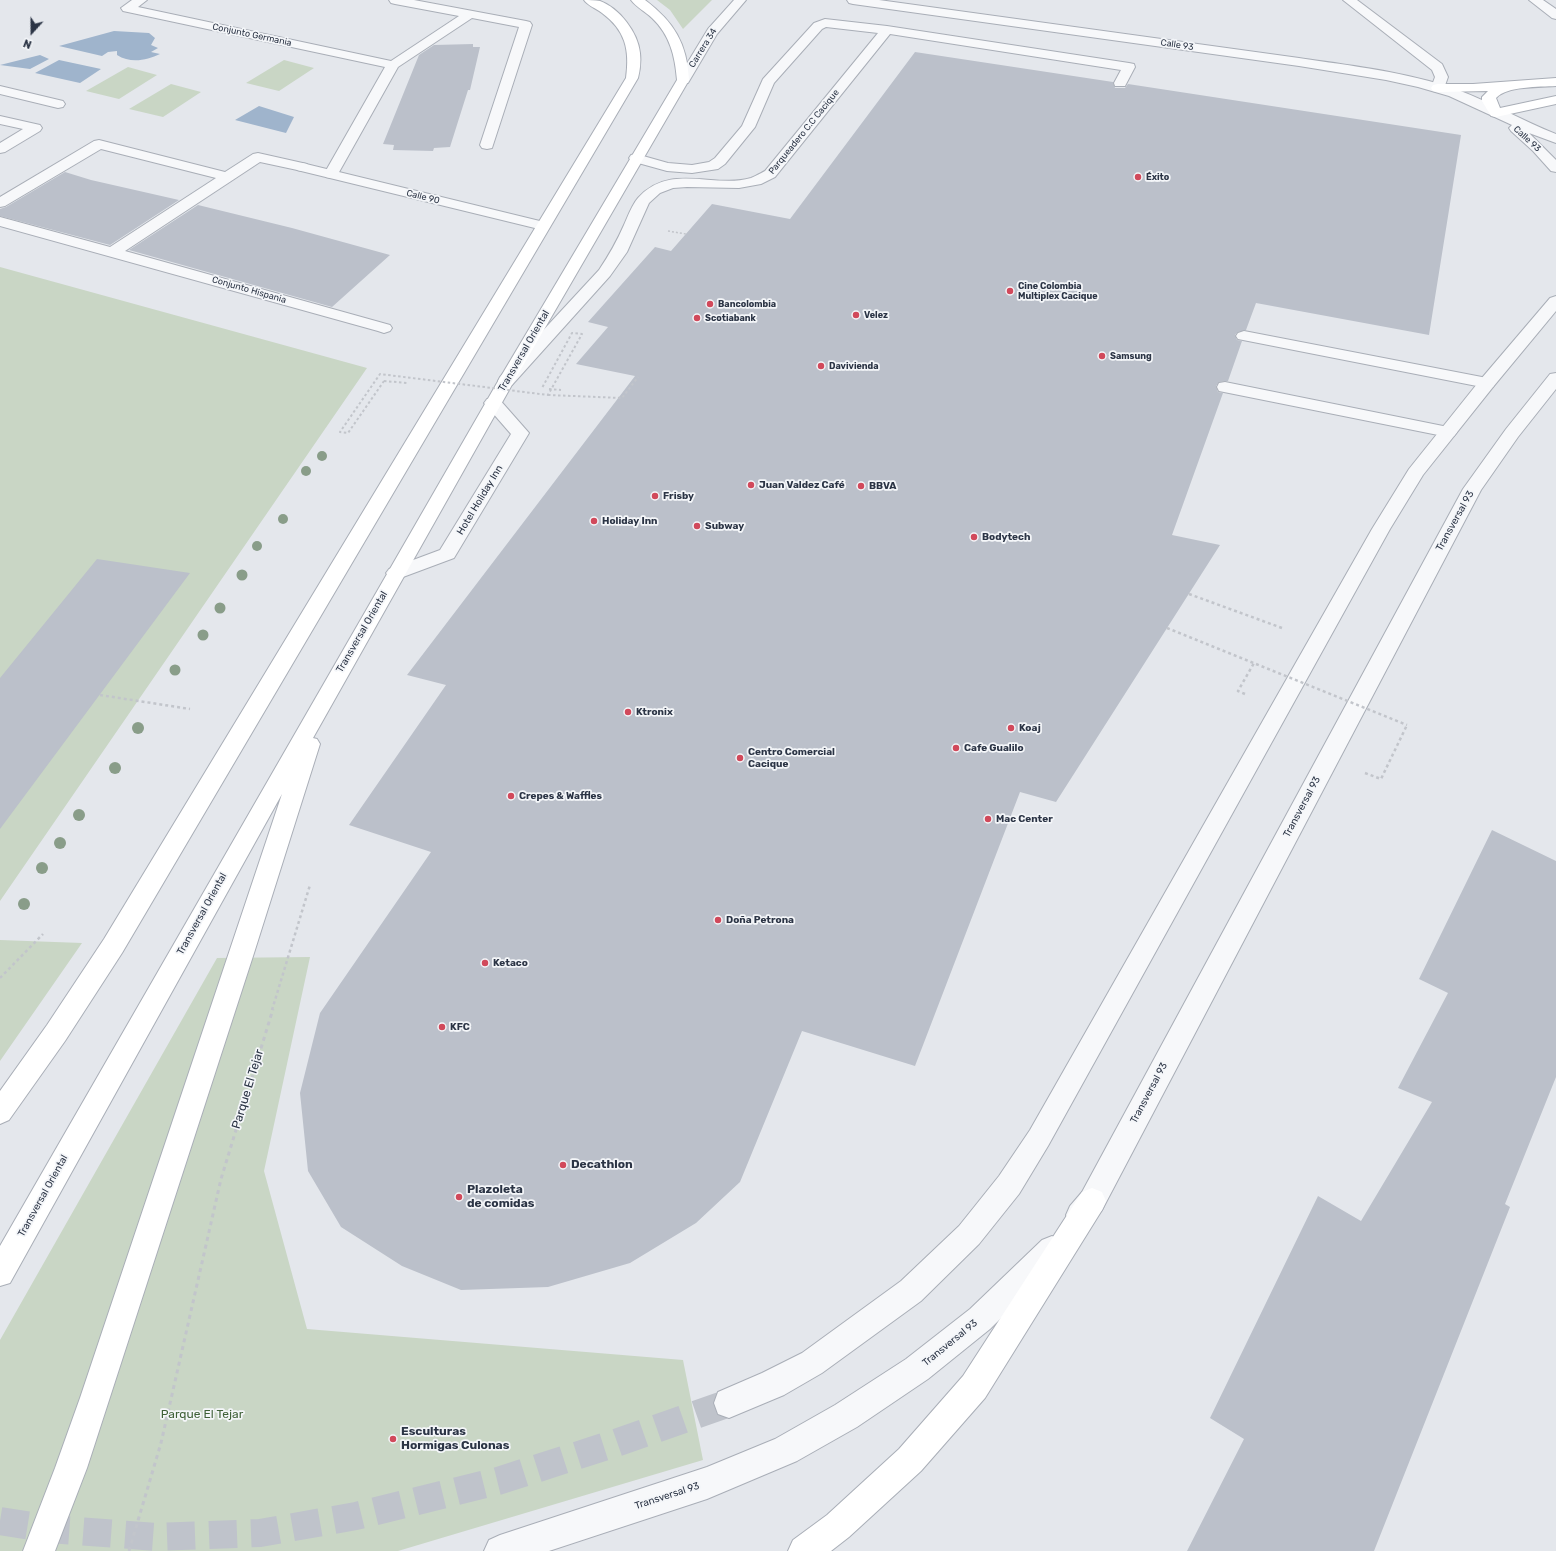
<!DOCTYPE html>
<html>
<head>
<meta charset="utf-8">
<style>
	body { margin:0 }
	#map { position:relative; width:1556px; height:1551px; overflow:hidden; background:#e4e7ec; font-family:Rubik,sans-serif }
	canvas { display:block }
	.north { position:absolute; left:12px; top:12px; width:40px; height:40px; -webkit-text-stroke:3px #f4f6f9; paint-order:stroke; rotate:201deg; font-size:11px; font-weight:700; line-height:16px; text-align:center; color:#2b3445 }
	.north::after { content:''; display:block; margin:auto; width:14px; height:18px; background:#2b3445; clip-path:polygon(50% 0,100% 100%,50% 72%,0 100%) }
</style>
</head>
<body>
<div id="map">
<canvas width="1556" height="1551"></canvas>
<div class="north">N</div>
</div>
<script>
const context = document.querySelector('canvas').getContext('2d');
context.lineJoin = 'round';
function fill(path, color) { context.fillStyle = color; context.fill(path, 'evenodd'); }
function trace(path, color, width, dash) { context.strokeStyle = color; context.lineWidth = width; context.lineCap = dash ? 'butt' : 'round'; context.setLineDash(dash || []); context.stroke(path); }
function drawText(font, color, halo, rows, align = 'center') {
  context.font = font + ' Rubik,sans-serif'; context.lineWidth = 3.5; context.setLineDash([]); context.textBaseline = 'middle'; context.strokeStyle = halo; context.fillStyle = color; for (const [text, x, y, turn = 0] of rows) {
    context.save(); context.translate(x, y); context.rotate((+turn || 0) * Math.PI / 180); context.textAlign = isNaN(turn) ? turn : align; if (halo) context.strokeText(text, 0, 0); context.fillText(text, 0, 0); context.restore();
  }
}
fill(new Path2D(`
	M657,0H712L683,29L670,10Z
	M284,60L314,68L279,91L246,83Z
	M128,67L157,75L119,99L86,91Z
	M171,84L201,92L163,117L129,109Z
	M0,267L367,368L0,901Z
	M0,940L82,943L0,1061Z
	M310,957L264,1171L307,1329L683,1360L703,1460L398,1551H0V1340L217,958Z`), '#c9d6c5');
fill(new Path2D(`
	M114,31L149,33L155,38L151,45L158,48L151,52L160,54C147,60 131,64 117,55V51L108,52L102,56L59,46Z
	M40,55L49,59L30,69L0,65Z
	M59,60L101,69L80,83L35,73Z
	M259,106L294,117L286,133L235,120Z`), '#9fb4cc');
fill(new Path2D(`
	M473,44V47H480L470,90H468L450,147L434,148L433,151L393,150L394,145L383,144L419,55L434,45Z
	M915,52L1113,82L1115,88H1125L1128,84L1461,135L1429,335L1256,303L1246,330L1238,332L1235,335L1237,340L1242,341L1228,381L1219,382L1216,386L1218,392L1223,393L1172,535L1220,545L1056,802L1020,792L915,1066L802,1031L740,1182L696,1223L630,1263L548,1287L461,1290L402,1266L341,1227L308,1171L300,1093L320,1013L431,852L349,825L446,685L407,675L635,376L576,364L608,327L588,322L655,247L671,251L712,204L790,219Z
	M65,172L91,180L179,200L110,245L0,216V209L6,207Z
	M198,205L292,228L390,255L332,307L129,250Z
	M97,559L190,573L0,829V678Z
	M1492,830L1556,861V1077L1505,1204L1510,1207L1374,1551H1187L1244,1439L1210,1418L1318,1196L1361,1221L1432,1102L1398,1088L1448,993L1419,979Z`), '#bbc0ca');
trace(new Path2D(`
	M0,1521L50,1529L157,1537L260,1533L356,1516L498,1481L613,1444L729,1403`), '#bfc3cb', 28, [28, 14]);
const service = new Path2D(`
	M132,0H147L138,7L391,61L459,16L395,4L391,3L389,0H414L526,21L530,22L532,25L492,148L487,149L482,148L480,145L519,27L472,18L398,67L338,174L336,177L331,178L326,177L324,174L385,67L123,11L121,8Z
	M1343,0H1357L1442,64L1448,77L1443,91H1433L1431,88L1435,77L1432,70Z
	M1529,0H1543L1556,9V19L1552,18Z
	M825,19L887,26L1129,63L1134,64L1135,67L1125,86H1115L1114,83L1121,70L890,34L775,177L761,184L739,188L687,187L673,188L660,193L649,203L627,252L610,276L512,385L506,386L500,385L498,381L500,377L599,270C609,255 617,241 624,225C628,216 632,205 638,198C670,162 714,189 751,178C756,176 761,173 765,171L878,33L826,27L822,29L774,83L755,127L725,164L718,169L692,173L667,171L631,161L629,158L631,155L636,154L668,163L692,165L709,162L715,158L742,126L763,79L814,23Z
	M0,86L63,101L65,104L63,107L58,108L0,94Z
	M0,116L40,125L42,128L40,131L5,152L0,153V143L23,129L0,124Z
	M99,140L225,172L253,154L258,153L307,164L309,167L307,170L302,171L260,162L125,251L390,325L392,328L390,331L384,333L378,331L0,226V217L110,247L216,178L101,149L5,206L0,207V197L94,141Z
	M1244,331L1487,378L1493,379L1495,383L1493,387L1487,388L1238,339L1236,336L1238,333Z
	M1225,382L1448,427L1454,428L1457,432L1454,436L1448,437L1219,391L1217,387L1219,383Z
	M493,398L499,399L529,433L454,558L403,577L396,579L389,577L386,573L389,569L440,550L511,434L484,403L487,399Z`);
const minor = new Path2D(`
	M302,163L548,223L550,226L548,229L543,230L297,170L295,167L297,164Z`);
const tertiary = new Path2D(`
	M734,0H746L717,34L688,83H678L677,80L708,29Z
	M847,0H879L1299,58C1352,66 1407,72 1458,90C1492,103 1523,121 1556,134V143L1529,133L1556,160V172L1551,171L1533,151L1511,131L1509,128L1512,125L1449,96L1418,87L1386,80L1299,66L853,4L849,3Z
	M1556,296V311L1493,387L1423,475L1390,529L1048,1146L1019,1194L979,1244L921,1301L822,1373L784,1395L729,1418L718,1414L714,1403L718,1392L762,1373L802,1353L901,1281L959,1226L999,1176L1030,1130L1372,529L1409,469L1481,379L1550,298Z
	M1556,373V389L1518,437L1481,490L1102,1210L1090,1224L1080,1228L1070,1224L1066,1215L1070,1206L1082,1192L1463,489L1506,429L1550,374Z
	M1052,1236L1062,1240L1066,1249L1062,1258L990,1329L928,1379L857,1427L797,1461L707,1499L549,1551H484L489,1540L500,1535L707,1467L775,1439L835,1405L906,1359L970,1309L1042,1240Z`);
const secondary = new Path2D(`
	M584,0C589,0 595,0 600,1C619,8 638,32 640,53C641,62 640,70 638,78L122,953L65,1041L9,1120L0,1124V1091L47,1025L104,939L626,78C630,49 625,30 602,13C596,8 588,6 584,0Z
	M631,0H645C674,22 687,43 689,80L513,383L313,738L317,739L320,744L254,953L87,1468L55,1551H23L55,1468L80,1398L282,794L10,1283L0,1286V1246L497,383L677,80C675,56 670,35 652,18C646,12 636,7 631,0Z
	M1556,78V86C1539,87 1507,86 1496,98L1500,108L1556,96V104L1496,117L1491,116L1482,101V97L1488,91L1438,92L1433,91L1431,88L1433,85L1438,84H1473Z
	M1092,1188L1102,1192L1106,1201L1102,1210L985,1398L921,1471L849,1537L831,1551H788L793,1540L827,1515L899,1449L963,1376L1082,1192Z`);
trace(service, '#a9aeb7', 2);
trace(minor, '#a9aeb7', 2);
trace(tertiary, '#a9aeb7', 2);
trace(secondary, '#a9aeb7', 2);
trace(new Path2D(`
	M668,231L686,234`), '#c2c5cb', 1.5, [2, 2]);
trace(new Path2D(`
	M384,381L407,383
	M549,389L561,390
	M548,395L622,398L638,377`), '#c2c5cb', 2, [2.5, 2.5]);
trace(new Path2D(`
	M1189,594L1282,628
	M1245,694L1238,691L1254,663
	M100,695L190,709
	M1365,773L1381,779L1407,725
	M0,978L43,934
	M272,1010L310,885`), '#c2c5cb', 2.5, [3, 3]);
trace(new Path2D(`
	M129,1551L161,1443L221,1179L273,1009`), '#c2c5cb', 3, [4, 4]);
fill(service, '#f7f8fa');
fill(minor, '#f7f8fa');
fill(tertiary, '#f7f8fa');
fill(secondary, '#fff');
trace(new Path2D(`
	M384,381L348,433L340,432L380,374L548,395L582,334L572,333L542,388`), '#c2c5cb', 2, [2.5, 2.5]);
trace(new Path2D(`
	M1167,628L1407,725`), '#c2c5cb', 2.5, [3, 3]);
context.fillStyle = '#899d89';
for (const [x, y, r] of [
	[322,456,5],
	[306,471,5],
	[283,519,5],
	[257,546,5],
	[242,575,5.5],
	[220,608,5.5],
	[203,635,5.5],
	[175,670,5.5],
	[138,728,6],
	[115,768,6],
	[79,815,6],
	[60,843,6],
	[42,868,6],
	[24,904,6]
]) { context.beginPath(); context.arc(x, y, r, 0, 2 * Math.PI); context.fill(); }
for (const [x, y, r, color] of [
	[1138,177,4,"#d1495b"],
	[1010,291,4,"#d1495b"],
	[710,304,4,"#d1495b"],
	[856,315,4,"#d1495b"],
	[697,318,4,"#d1495b"],
	[1102,356,4,"#d1495b"],
	[821,366,4,"#d1495b"],
	[751,485,4,"#d1495b"],
	[861,486,4,"#d1495b"],
	[655,496,4,"#d1495b"],
	[594,521,4,"#d1495b"],
	[697,526,4,"#d1495b"],
	[974,537,4,"#d1495b"],
	[628,712,4,"#d1495b"],
	[1011,728,4,"#d1495b"],
	[956,748,4,"#d1495b"],
	[740,758,4,"#d1495b"],
	[511,796,4,"#d1495b"],
	[988,819,4,"#d1495b"],
	[718,920,4,"#d1495b"],
	[485,963,4,"#d1495b"],
	[442,1027,4,"#d1495b"],
	[563,1165,4,"#d1495b"],
	[459,1197,4,"#d1495b"],
	[393,1439,4,"#d1495b"]
]) { const dot = new Path2D(); dot.arc(x, y, r, 0, 2 * Math.PI); context.fillStyle = color; context.fill(dot); trace(dot, '#f4f6f9', 1.5); }
drawText('9px', '#2b3445', '#f4f6f9', [
	["Conjunto Germania",252,35,12],
	["Calle 93",1177,45,8],
	["Carrera 34",703,48,-58],
	["Parqueadero C.C Cacique",804,132,-51],
	["Calle 93",1527,139,42],
	["Calle 90",423,197,14],
	["Conjunto Hispania",249,290,16]
]);
drawText('bold 9px', '#2b3445', '#f4f6f9', [
	["Éxito",1146,177],
	["Cine Colombia",1018,286],
	["Multiplex Cacique",1018,296],
	["Bancolombia",718,304],
	["Velez",864,315],
	["Scotiabank",705,318],
	["Samsung",1110,356],
	["Davivienda",829,366]
], 'left');
drawText('10px', '#2b3445', '#f4f6f9', [
	["Transversal Oriental",524,351,-60],
	["Hotel Holiday Inn",480,500,-59],
	["Transversal 93",1455,521,-61],
	["Transversal Oriental",362,632,-60],
	["Transversal 93",1302,807,-62],
	["Transversal Oriental",202,914,-61],
	["Transversal 93",1149,1093,-62],
	["Transversal Oriental",43,1196,-61],
	["Transversal 93",950,1343,-39],
	["Transversal 93",667,1496,-18]
]);
drawText('bold 10px', '#2b3445', '#f4f6f9', [
	["Juan Valdez Café",759,485],
	["BBVA",869,486],
	["Frisby",663,496],
	["Holiday Inn",602,521],
	["Subway",705,526],
	["Bodytech",982,537],
	["Ktronix",636,712],
	["Koaj",1019,728],
	["Cafe Gualilo",964,748],
	["Centro Comercial",748,752],
	["Cacique",748,764],
	["Crepes & Waffles",519,796],
	["Mac Center",996,819],
	["Doña Petrona",726,920],
	["Ketaco",493,963],
	["KFC",450,1027]
], 'left');
drawText('12px', '#2b3445', '#f4f6f9', [
	["Parque El Tejar",248,1089,-73]
]);
drawText('bold 12px', '#2b3445', '#f4f6f9', [
	["Decathlon",571,1165],
	["Plazoleta",467,1190],
	["de comidas",467,1204],
	["Esculturas",401,1432],
	["Hormigas Culonas",401,1446]
], 'left');
drawText('12px', '#3f6138', '#f4f6f9', [
	["Parque El Tejar",202,1415]
]);
</script>
</body>
</html>
